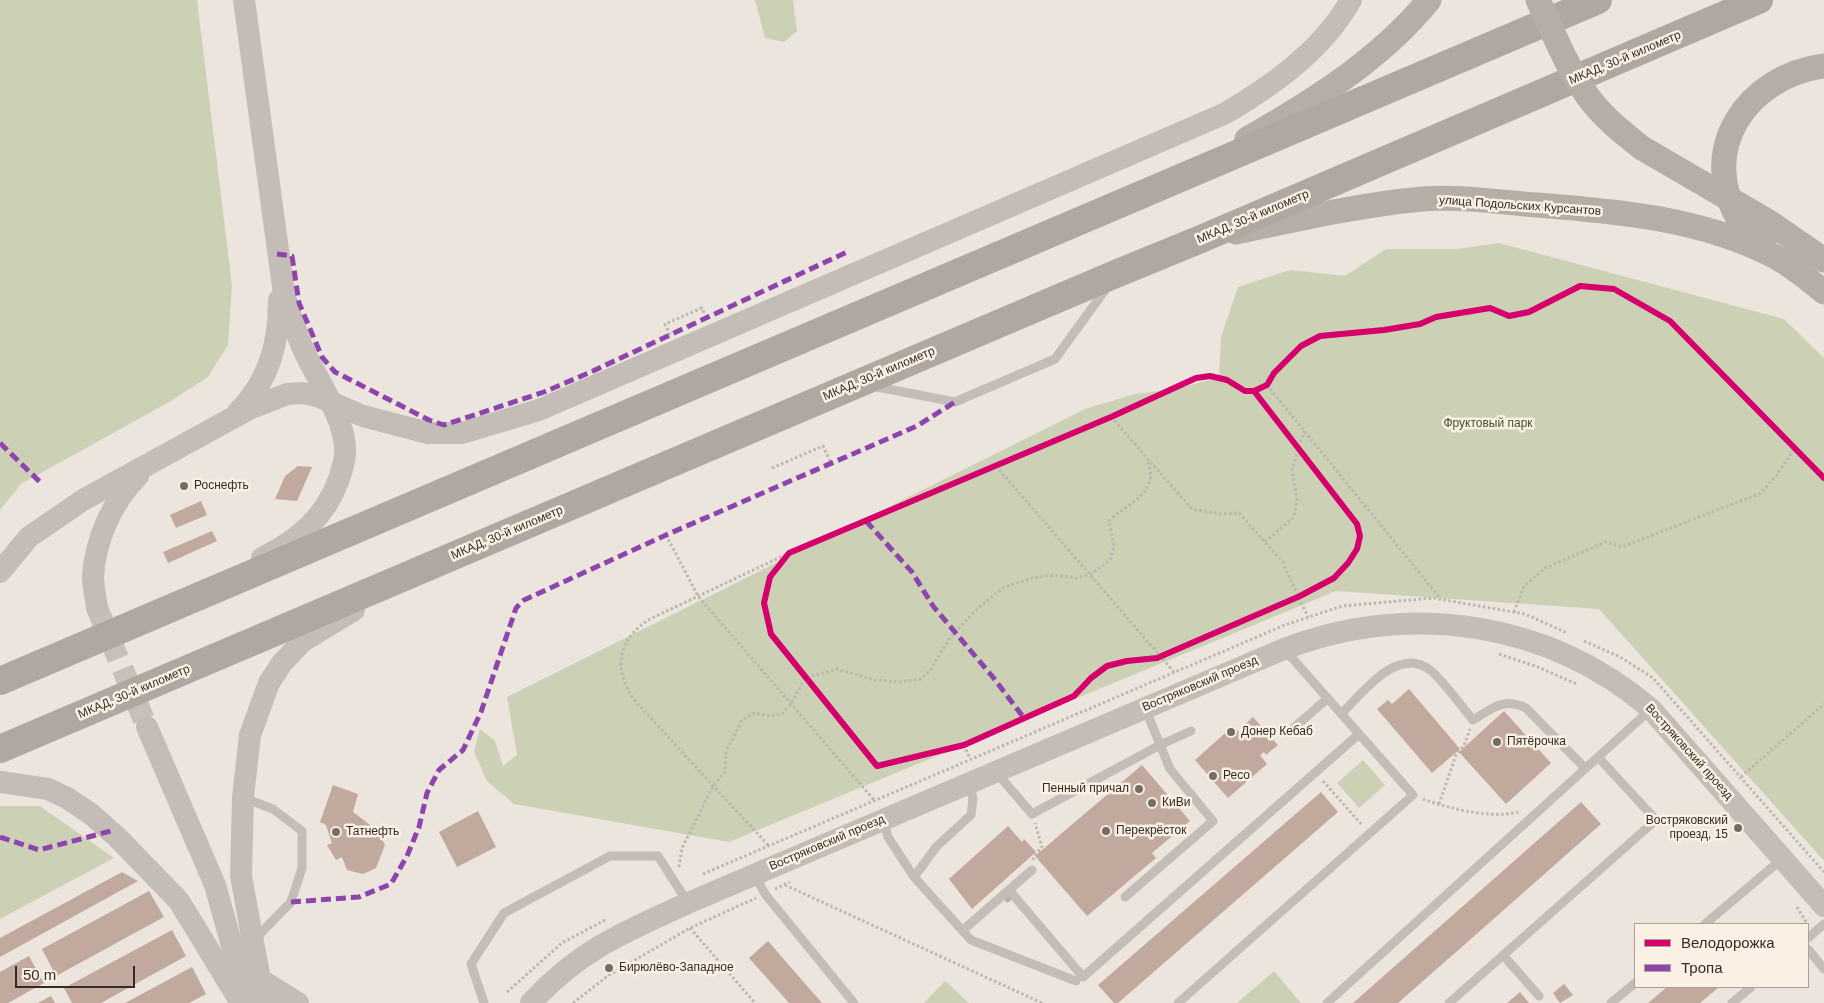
<!DOCTYPE html>
<html>
<head>
<meta charset="utf-8">
<style>
	body { margin:0 }
	#map { position:relative; width:1824px; height:1003px; overflow:hidden; background:#ece5dd; font-family:Arial,sans-serif }
	canvas { display:block }
	.legend { position:absolute; left:1634px; top:923px; width:175px; height:65px; box-sizing:border-box; background:#faf0e4; border:1px solid #aba198; margin:0; padding:6px 9px; list-style:none; font-size:15px; color:#352b25 }
	.legend li { display:flex; align-items:center; gap:10px; height:25px }
	.legend b { width:25px; border:1px solid #aba198 }
	.scale { position:absolute; left:15px; top:966px; width:120px; height:22px; box-sizing:border-box; border:2px solid #352b25; border-top:0; padding-left:6px; font-size:15px; line-height:18px; white-space:nowrap; color:#352b25; -webkit-text-stroke:4px #faf0e4; paint-order:stroke }
</style>
</head>
<body>
<div id="map">
<canvas width="1824" height="1003"></canvas>
<ul class="legend">
<li><b style="height:6px;background:#d6006c"></b>Велодорожка</li>
<li><b style="height:6px;background:#8e44ad"></b>Тропа</li>
</ul>
<div class="scale">50 m</div>
</div>
<script>
const context = document.querySelector('canvas').getContext('2d');
context.lineJoin = 'round';
function fill(path, color) { context.fillStyle = color; context.fill(path, 'evenodd'); }
function trace(path, color, width, dash) { context.strokeStyle = color; context.lineWidth = width; context.lineCap = dash ? 'butt' : 'round'; context.setLineDash(dash || []); context.stroke(path); }
function drawText(font, color, halo, rows, align = 'center') {
  context.font = font + ' Arial,sans-serif'; context.lineWidth = 5; context.setLineDash([]); context.textBaseline = 'middle'; context.strokeStyle = halo; context.fillStyle = color; for (const [text, x, y, turn = 0] of rows) {
    context.save(); context.translate(x, y); context.rotate((+turn || 0) * Math.PI / 180); context.textAlign = isNaN(turn) ? turn : align; if (halo) context.strokeText(text, 0, 0); context.fillText(text, 0, 0); context.restore();
  }
}
fill(new Path2D(`
	M0,0H197L232,285L228,345L208,377L171,401L21,484L0,510Z
	M755,0H793L797,31L784,42L765,38Z
	M1499,243L1784,319L1824,358V861L1599,609L1336,591L729,842L514,804L487,781L474,752L480,729L495,741L503,766L517,755L507,697L1085,409L1135,394L1176,389L1219,377L1221,337L1238,287L1290,270L1345,276L1386,249H1457Z
	M1363,760L1385,785L1359,808L1337,783Z
	M0,806H40L114,858L0,919Z
	M1274,971L1301,1003H1237Z
	M945,981L969,1003H924Z`), '#ccd1b6');
fill(new Path2D(`
	M298,466L312,467L297,501L275,499L285,476Z
	M201,501L207,515L176,528L170,515Z
	M212,531L217,541L168,563L163,552Z
	M1409,689L1460,749L1432,773L1377,709L1388,700L1392,704Z
	M1504,711L1551,763L1506,804L1459,752Z
	M1253,717L1278,745L1266,755L1264,752L1260,755L1267,764L1228,798L1195,760L1233,726L1240,733L1244,729L1242,727Z
	M1142,765L1190,821L1152,853L1156,858L1087,916L1035,856Z
	M333,785L358,794L353,812L378,831L385,845L376,868L363,874L347,870L342,857L336,860L327,845L332,843L326,825L320,822Z
	M1321,792L1338,812L1118,1003H1114L1098,985Z
	M1581,802L1601,824L1472,938L1398,1003H1353Z
	M478,811L496,847L457,867L439,832Z
	M1008,826L1022,842L1024,839L1036,852L972,909L949,879Z
	M122,872L138,881L0,957V938Z
	M149,891L164,917L56,976L42,949Z
	M1008,894L1013,899L1007,903L1003,898Z
	M172,930L186,956L101,1003H72L64,988Z
	M768,941L787,963L822,1003H789L749,958Z
	M29,956L44,983L8,1003H0V972Z
	M192,967L206,994L189,1003H125Z
	M1564,984L1573,995L1560,1003L1553,993Z
	M1667,987H1719L1700,1003H1648Z
	M1520,992L1529,1003H1507Z
	M51,996L55,1003H38Z`), '#c1a99e');
trace(new Path2D(`
	M97,608L147,727`), '#c7c0b8', 22, [22, 11]);
trace(new Path2D(`
	M670,335L665,324L702,308L704,313
	M1267,385L1440,598
	M1111,417L1192,509L1221,514L1239,513L1282,561L1308,617
	M996,466L1174,672
	M772,468L823,446L831,463
	M666,535L698,596L874,800
	M1265,542L1294,517L1297,499L1292,470L1304,431
	M1514,612L1524,586L1545,568L1606,542L1622,547L1761,493L1777,475L1794,449
	M1584,641L1620,657L1653,678L1824,872
	M1499,654L1538,667L1577,684
	M964,745L970,759
	M1741,777L1824,704
	M1323,781L1362,825
	M1423,799C1451,809 1490,819 1519,812
	M1439,804L1456,755L1464,746L1470,729
	M768,845L634,700C613,668 617,640 650,619L789,553
	M1033,860L1034,856L1042,847L1035,823
	M679,867L682,848L713,786L725,772L726,751L742,720L754,713L771,716L783,713L791,704L805,678L837,669L874,680L900,682L921,679L931,669L950,638L976,610L1004,587L1033,578L1053,575L1077,578L1091,574L1110,560L1114,545L1109,521C1121,508 1146,499 1150,480C1152,475 1149,466 1148,461
	M703,874L1285,625L1342,606L1433,598L1525,614L1567,633
	M785,885L1042,1003
	M775,889L790,882
	M1797,907L1808,925
	M690,928L755,1003
	M507,992L562,943L607,919
	M573,1003L609,975L690,928L756,898`), '#bdb6af', 3, [2.5, 2.5]);
trace(new Path2D(`
	M872,386L955,402L1055,359L1108,286
	M1341,714C1362,694 1397,645 1430,670C1443,680 1461,706 1473,720C1493,708 1503,697 1526,708L1585,768
	M1288,733L1328,698
	M996,772L1032,814L1160,745L1191,731
	M244,798L273,809L302,831V868L291,902L255,939
	M883,819L888,837L914,877L971,940L1076,981
	M754,874L765,894L854,1003
	M914,877L937,846L971,815L973,798L968,783
	M1009,890L1083,977L1359,734
	M1125,897L1213,821L1170,769L1145,708
	M1705,924L1783,858
	M963,930L1032,870
	M1808,938L1824,924
	M1808,949L1824,969
	M1503,955L1539,996
	M484,1003L471,964L504,913L610,856H658L688,903
	M1178,1003L1413,795L1285,650
	M1327,1003L1651,709
	M1449,1003L1656,820L1598,757
	M1611,1003L1635,983
	M1732,1003L1751,987`), '#c4bdb7', 9);
trace(new Path2D(`
	M244,0L284,294C290,314 296,333 304,351C317,379 345,419 345,449C346,459 342,469 339,479C325,518 298,540 262,558
	M238,412C269,381 279,343 279,300
	M0,572L29,537L83,500L249,409L287,394L302,393L317,396L363,416L428,433H462L539,410L1226,113C1274,84 1322,51 1351,0
	M97,608C96,598 93,587 93,577C95,540 112,502 138,476
	M147,727L215,885L246,996
	M0,782L48,789L67,798L91,814L117,837L179,901L241,1003
	M255,972L261,980L298,1003
	M267,1003L262,991L241,876L243,797L250,735L269,683L282,663L303,641L354,610
	M531,1003C579,950 625,932 688,903L1284,649C1410,601 1548,621 1651,709L1824,906`), '#c4bdb7', 22);
trace(new Path2D(`
	M1247,139C1312,102 1381,59 1429,0
	M1236,232C1298,219 1359,205 1422,199C1458,196 1500,202 1536,205C1615,211 1700,218 1772,255C1790,264 1808,279 1824,292
	M1765,248C1757,240 1747,232 1741,223C1695,151 1747,76 1824,66`), '#b5aea7', 25);
trace(new Path2D(`
	M0,681L1598,0
	M0,749L1118,273L1201,239L1759,0`), '#afa8a2', 28);
trace(new Path2D(`
	M1538,0C1554,33 1567,69 1589,98C1604,118 1623,133 1642,148L1769,222L1824,260`), '#b5aea7', 25);
trace(new Path2D(`
	M277,254L292,256L299,303L322,357L335,372L429,420L444,425L544,392L593,371L849,251
	M0,443L40,482
	M866,521L912,572L933,606L992,676L1024,718
	M0,837L39,850L111,831
	M291,902L359,897L391,884L407,856L419,827L427,793L439,770L463,750L481,712L516,608L524,600L666,535L917,426L955,402`), '#8e44ad', 5, [10, 5]);
trace(new Path2D(`
	M1254,391L1357,524L1360,536L1357,549L1348,563L1334,578L1300,596L1157,658L1127,661L1107,666L1091,678L1074,696L964,745L877,766L771,634L764,603L770,577L789,553L1111,417L1196,378L1210,376L1227,380L1245,391H1254L1267,385L1274,373L1301,346L1320,336L1384,330L1420,324L1436,317L1490,308L1509,316L1529,312L1580,286L1614,289L1670,321L1824,478`), '#d6006c', 6);
for (const [x, y, r, color] of [
	[184,486,5,"#756c65"],
	[1231,732,5,"#756c65"],
	[1497,742,5,"#756c65"],
	[1213,776,5,"#756c65"],
	[1139,789,5,"#756c65"],
	[1152,803,5,"#756c65"],
	[1738,828,5,"#756c65"],
	[1106,831,5,"#756c65"],
	[336,832,5,"#756c65"],
	[609,968,5,"#756c65"]
]) { const dot = new Path2D(); dot.arc(x, y, r, 0, 2 * Math.PI); context.fillStyle = color; context.fill(dot); trace(dot, '#faf0e4', 2); }
drawText('12px', '#352b25', '#faf0e4', [
	["МКАД, 30-й километр",1625,58,-23],
	["улица Подольских Курсантов",1520,206,4],
	["МКАД, 30-й километр",1253,217,-23],
	["МКАД, 30-й километр",879,374,-23],
	["МКАД, 30-й километр",507,533,-23],
	["Востряковский проезд",1200,684,-23],
	["МКАД, 30-й километр",134,692,-23],
	["Востряковский проезд",1689,752,48],
	["Востряковский проезд",827,843,-23]
]);
drawText('12px', '#435428', '#faf0e4', [
	["Фруктовый парк",1488,424]
]);
drawText('12px', '#352b25', '#faf0e4', [
	["Роснефть",194,486],
	["Донер Кебаб",1241,732],
	["Пятёрочка",1507,742],
	["Ресо",1223,776],
	["Пенный причал",1129,789,"right"],
	["КиВи",1162,803],
	["Востряковский",1728,821,"right"],
	["проезд, 15",1728,835,"right"],
	["Перекрёсток",1116,831],
	["Татнефть",346,832],
	["Бирюлёво-Западное",619,968]
], 'left');
</script>
</body>
</html>
